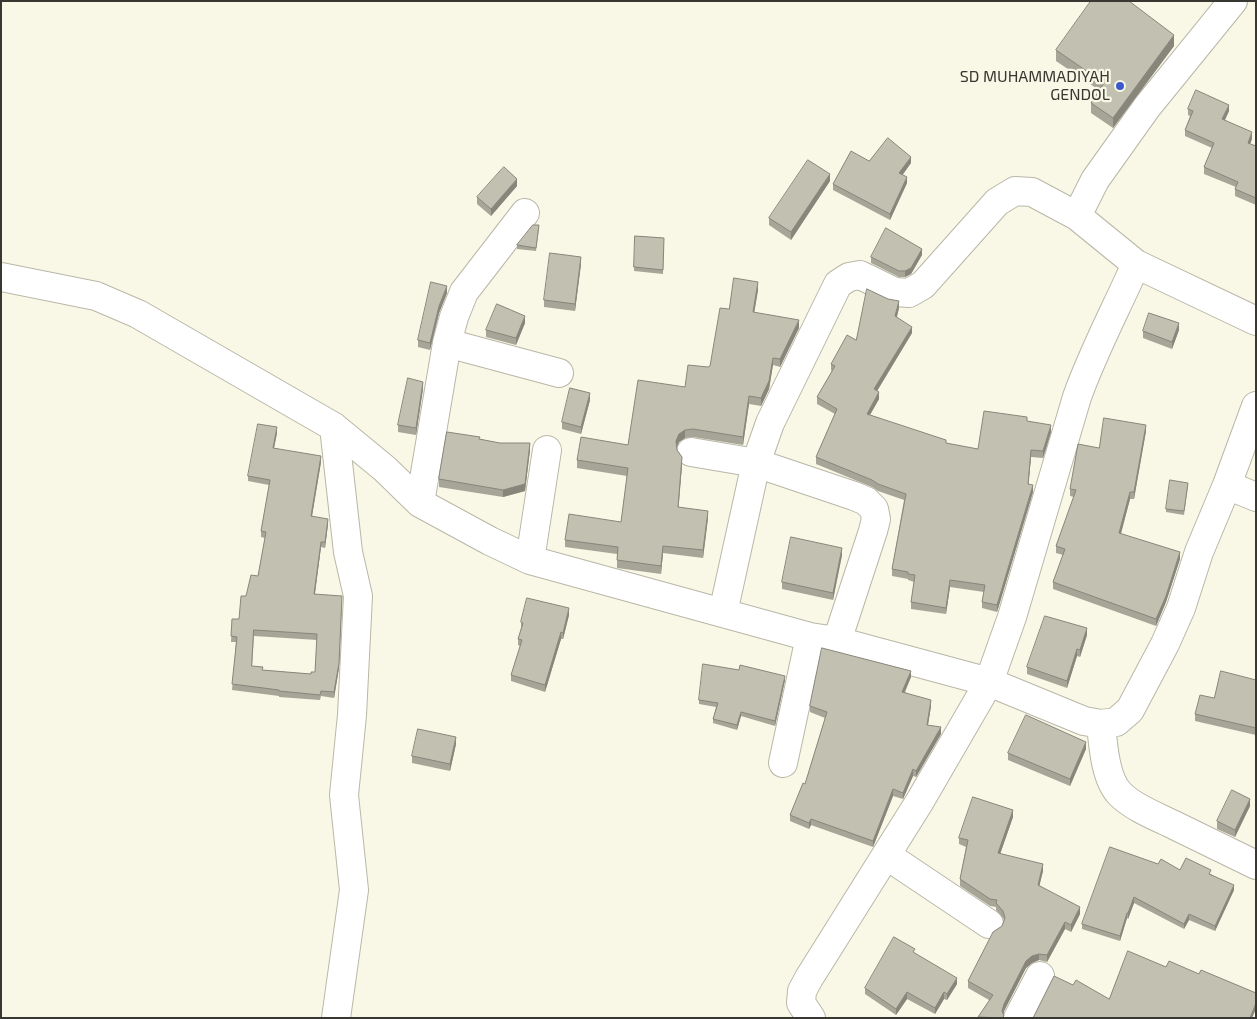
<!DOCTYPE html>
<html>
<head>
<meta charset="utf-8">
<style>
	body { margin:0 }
	#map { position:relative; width:1257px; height:1019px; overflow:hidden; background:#f9f8e7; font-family:"Exo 2",sans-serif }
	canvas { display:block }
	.frame { position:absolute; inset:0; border:2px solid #383731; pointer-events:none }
</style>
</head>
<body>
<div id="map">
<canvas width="1257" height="1019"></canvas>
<div class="frame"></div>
</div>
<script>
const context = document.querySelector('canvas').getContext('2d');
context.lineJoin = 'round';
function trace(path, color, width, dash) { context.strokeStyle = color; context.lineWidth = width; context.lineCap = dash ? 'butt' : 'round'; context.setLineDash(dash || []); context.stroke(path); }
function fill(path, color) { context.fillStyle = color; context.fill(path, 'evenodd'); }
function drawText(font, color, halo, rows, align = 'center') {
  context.font = font + ' "Exo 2",sans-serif'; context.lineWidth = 4.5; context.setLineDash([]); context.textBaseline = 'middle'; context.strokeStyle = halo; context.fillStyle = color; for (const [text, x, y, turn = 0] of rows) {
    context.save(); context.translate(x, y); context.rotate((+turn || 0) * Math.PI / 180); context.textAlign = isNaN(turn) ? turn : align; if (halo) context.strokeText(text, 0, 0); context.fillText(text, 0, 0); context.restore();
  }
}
const minor = new Path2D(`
	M1136,264L1256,321
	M1,277L96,296L138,314L334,427L385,469L420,503L490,541L530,560L810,637L837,641L989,682L1084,721L1101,724L1116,722L1130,710L1165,644L1181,608L1199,552L1227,485L1256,497
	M447,343L559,373
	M334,427L348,552L358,596L352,715L344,795L354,890L336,1018
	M691,452L756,463L723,613
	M1227,485L1256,406
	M420,503L447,343L454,317L464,292L525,213
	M530,560L547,450
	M837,641L873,531L876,519L874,509L866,501L854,496L756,463L770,423L838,284L849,277L860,275L895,292L909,293L923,285L997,202L1015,191L1032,192L1077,216
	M1101,724C1103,744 1105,779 1120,794C1134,808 1158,817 1176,826C1203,839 1229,852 1256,865
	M783,763L810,637
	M886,855L989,924
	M811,1018L801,1003L802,991L809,978L920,801L989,682L1012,617L1077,397C1093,352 1116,309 1136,264L1077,216L1095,180L1147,107L1233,1
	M1018,1018L1040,976`);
trace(minor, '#b9b7a7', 30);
trace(minor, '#fff', 28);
fill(new Path2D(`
	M1174,46L1113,128L1091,113V103L1099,90L1056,61V50Z
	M1188,109L1229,111L1225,120L1252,139L1250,144L1256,146V205L1235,196V189L1236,187L1204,174V167L1212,148L1185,136V130L1190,116L1188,115Z
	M869,161L911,163L902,175L907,183L890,220L833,190V184Z
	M830,181L791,240L769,225V218Z
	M517,186L491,216L477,204V197Z
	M539,228L536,251L517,249V245Z
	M635,236L664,238L663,274L634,271Z
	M922,255L911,274L905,277H899L871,263V257Z
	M581,264L575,311L544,307V300Z
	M758,290L754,313L799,328L780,367L773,365L769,389L761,406L749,404L743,445L693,437L685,438L679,442L676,448L682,465L678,507L708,518L703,558L663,553L661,574L617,568V554L565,547V540L621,522L627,476L577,468V460L628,445L685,387L710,366L729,309Z
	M447,293L439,313L430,350L418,347V340Z
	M899,308L897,317L912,333L877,391L879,399L870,415L946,443L978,449L1027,421L1051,432L1043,458L1031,457L1028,484L1033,492L997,612L982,608V602L984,592L950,587L946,614L911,609V602L914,582L908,580V579L892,576V569L904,500L878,491L872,487L816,464V457L835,414L817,404V397L832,371L831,370V364L856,340Z
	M525,323L516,345L486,337V330Z
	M1179,330L1172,349L1143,338V331Z
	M423,389L416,435L398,432V425Z
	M590,400L581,434L562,429V422Z
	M1146,431L1134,499H1130L1121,534L1180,559L1166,602L1156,626L1053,589V582L1063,555L1056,553V546L1074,497L1070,496V489L1099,448Z
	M277,433L274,448L321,462L312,516L328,524L325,548L321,547L315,594L339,668L334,698L321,696L320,700L279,697V696L232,690L236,642H231L232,619H239L246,596L258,576L265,538L261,537V531L269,485L248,481V476ZM254,636L317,640L315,672L311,674L263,670L252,666Z
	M480,439L530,450L525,491L503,497L439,487V479Z
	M1188,486L1184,515L1166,512V509Z
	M842,555L833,600L782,589V582Z
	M569,615L563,639H561L545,692L511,681V675L520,646L518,645V639L521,629V622Z
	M1087,635L1080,657L1077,656L1067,688L1027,674V667Z
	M911,677L905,692L931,706L928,725L941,734L916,777L913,776L903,799L893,796L873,847L811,825L809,829L790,821V815L805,784L825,718L810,712V706Z
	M785,680L775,726L741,716L737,730L713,723V719L716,707L699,704V700Z
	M1256,680V735L1195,721V714L1214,698Z
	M456,744L450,771L412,763V756Z
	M1086,749L1070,786L1008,760V753Z
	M1250,806L1235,837L1217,829V821Z
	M1013,817L1000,854L1043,871L1039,885L1080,914L1071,932L1065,929L1047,962L1039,960L1032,963L1026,968L1004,1011V1018L989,1000L968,988V981L1002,926L1004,920L1003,918L996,910V907L990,906L960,886V879L966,847L959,844V838Z
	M1158,864L1180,870L1211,874L1234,890L1215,931L1189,920L1184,929L1134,903L1128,919L1127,918L1120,941L1082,929V924Z
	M915,954L957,984L947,1000L944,999L935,1014L907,999L896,1015L865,994V988Z`), '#a7a597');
fill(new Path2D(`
	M1174,35V46L1113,128V118Z
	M1229,105V111L1222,126V119Z
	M1252,132V139L1248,149V143Z
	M911,157V163L899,180V173Z
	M830,174V181L791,240V232Z
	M907,177V183L890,220V214Z
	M517,179V186L491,216V209Z
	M922,249V255L911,274L905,277V271Z
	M581,257V264L575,311V304Z
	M758,282V290L753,320V312Z
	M447,286V293L439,313L430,350V343L439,306Z
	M899,301V308L895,323V316Z
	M525,316V323L516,345V338Z
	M799,320V328L780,367V359Z
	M1179,323V330L1172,349V342Z
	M912,327V333L874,396V389Z
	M773,358V365L769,389L761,406V398Z
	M423,382V389L416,435V428Z
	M879,392V399L867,420V414Z
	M590,393V400L581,434V427Z
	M749,396V404L743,445V437Z
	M1051,425V432L1043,458V451Z
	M1146,425V431L1134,499V492Z
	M277,427V433L273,453V448Z
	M685,430V438L679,442L676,449V441L679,434Z
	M530,443V450L525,491L503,497V490Z
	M1031,450V457L1028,491V484Z
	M321,456V462L311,522V516Z
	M682,457V465L678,515V507Z
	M1033,485V492L997,612V605Z
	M1130,492V499L1119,540V533Z
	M708,511V518L703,558V550Z
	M328,519V524L325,548V542Z
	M321,542V547L314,600V594Z
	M663,546V553L661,574V566Z
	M842,548V555L833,600V593Z
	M1180,552V559L1166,602L1156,626V619Z
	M950,580V587L946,614V608Z
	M342,602L339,668L334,698V692Z
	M569,608V615L563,639V633Z
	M1087,628V635L1080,657V650Z
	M561,632V639L545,692V685Z
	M1077,649V656L1067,688V681Z
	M911,671V677L902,698V692Z
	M785,676V680L775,726V721Z
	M931,700V706L927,731V725Z
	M741,712V716L737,730V725Z
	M941,727V734L916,777V771Z
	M456,737V744L450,771V764Z
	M1086,742V749L1070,786V779Z
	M913,769V776L903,799V793Z
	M893,789V796L873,847V841Z
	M1250,799V806L1235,837V830Z
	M1013,810V817L998,860V853Z
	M811,819V825L809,829V823Z
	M1043,864V871L1038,892V885Z
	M1234,885V890L1215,931V926Z
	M1134,897V903L1128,919V913Z
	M1080,907V914L1071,932V925Z
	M1127,913V918L1120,941V936Z
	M1189,914V920L1184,929V924Z
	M1065,922V929L1047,962V955Z
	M1039,954V960L1032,963L1026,968L1004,1011L1003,1018L1004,1016V1018H1002V1011L1004,1004L1026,961L1032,956Z
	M957,978V984L947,1000V994Z
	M907,992V999L896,1015V1009Z
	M944,992V999L935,1014V1008Z
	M1256,1003V1009L1252,1018H1250Z`), '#88867b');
const building = new Path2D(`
	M1091,1H1129L1174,35L1113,118L1091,103L1104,83L1056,50Z
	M1196,90L1229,105L1222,119L1252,132L1248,143L1256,146V198L1235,189L1238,182L1204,167L1214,143L1185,130L1193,111L1188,109Z
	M888,138L911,157L899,173L907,177L890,214L833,184L851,151L869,161Z
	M808,160L830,174L791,232L769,218Z
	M504,167L517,179L491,209L477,197Z
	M533,225H539L536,248L517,245Z
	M886,228L922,249L911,268L905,271H899L871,257Z
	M635,236L664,238L663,270L634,267Z
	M550,253L581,257L575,304L544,300Z
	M734,278L758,282L753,312L799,320L780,359L773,358L769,381L761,398L749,396L743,437L693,429L685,430L679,434L676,441L677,450L682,457L678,507L708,511L703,550L663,546L661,566L617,560L618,547L565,540L569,514L621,522L628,468L577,460L581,437L628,445L638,380L685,387L688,365L708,367L710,366L720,308L729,309Z
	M431,282L447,286L439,306L430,343L418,340Z
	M867,289L888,299L899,301L895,316L912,327L874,389L879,392L867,414L946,440V443L978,449L984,411L1027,417V421L1051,425L1043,451L1031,450L1028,484L1033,485L997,605L982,602L985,585L950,580L946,608L911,602L915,575L908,574V572L892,569L906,494L878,484L872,480L816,457L837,409L817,397L835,366L831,364L847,335L856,340Z
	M497,304L525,316L516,338L486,330Z
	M1149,313L1179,323L1172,342L1143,331Z
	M408,378L423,382L416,428L398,425Z
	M570,388L590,393L581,427L562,422Z
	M1104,418L1146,425L1134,492H1130L1119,533L1180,552L1166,596L1156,619L1053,582L1065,549L1056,546L1076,490L1070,489L1078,444L1099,448Z
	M258,424L277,427L273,448L321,456L311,516L328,519L325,542H321L314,594L342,596L339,663L334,692L321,691L320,695L279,691V690L232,684L237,637L231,636L232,619H239L241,596H246L251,575L258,576L266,532L261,531L270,480L248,476ZM254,630L317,634L315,672H311V674L262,670L263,667L252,666Z
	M447,432L480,437L479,439L500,443H530L525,484L503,490L439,479Z
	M1170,480L1188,483L1184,511L1166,509Z
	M791,537L842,548L833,593L782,582Z
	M527,598L569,608L563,633L561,632L545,685L511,675L522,640L518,639L523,623L521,622Z
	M1045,616L1087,628L1080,650L1077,649L1067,681L1027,667Z
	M822,648L911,671L902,692L931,700L927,725L941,727L916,771L913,769L903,793L893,789L873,841L811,819L809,823L790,815L803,783L805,784L827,712L810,706Z
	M703,664L739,670L740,665L785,676L775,721L741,712L737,725L713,719L718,703L699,700Z
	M1221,671L1256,680V728L1195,714L1200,695L1214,698Z
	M1026,715L1086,742L1070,779L1008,753Z
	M418,729L456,737L450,764L412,756Z
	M1232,790L1250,799L1235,830L1217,821Z
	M973,797L1013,810L998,853L1043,864L1038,885L1080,907L1071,925L1065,922L1047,955L1039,954L1032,956L1026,961L1004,1004L1002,1011L1004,1016L1002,1018L978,1017L993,995L968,981L993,932L1002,926L1005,918L1003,911L996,903L997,900L990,899L960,879L968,840L959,838Z
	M1110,847L1158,864L1161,859L1180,870L1186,858L1211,870L1209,874L1234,885L1215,926L1189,914L1184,924L1134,897L1128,913H1127L1120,936L1082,924Z
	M894,937L915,949L913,952L957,978L947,994L944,992L935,1008L907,992L896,1009L865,988Z
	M1128,951L1166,967L1169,961L1199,974L1201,970L1256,993V1003L1250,1018H1033L1054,976L1073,985L1076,980L1109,999Z`);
fill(building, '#c2c0b0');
trace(building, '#88867b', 1);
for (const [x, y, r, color] of [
	[1120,86,5,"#3b59cb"]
]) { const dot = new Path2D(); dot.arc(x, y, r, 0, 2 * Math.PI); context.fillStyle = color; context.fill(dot); trace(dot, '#f9f8e7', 2); }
drawText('16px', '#383731', '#f9f8e7', [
	["SD MUHAMMADIYAH",1110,77],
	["GENDOL",1110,95]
], 'right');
</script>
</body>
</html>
